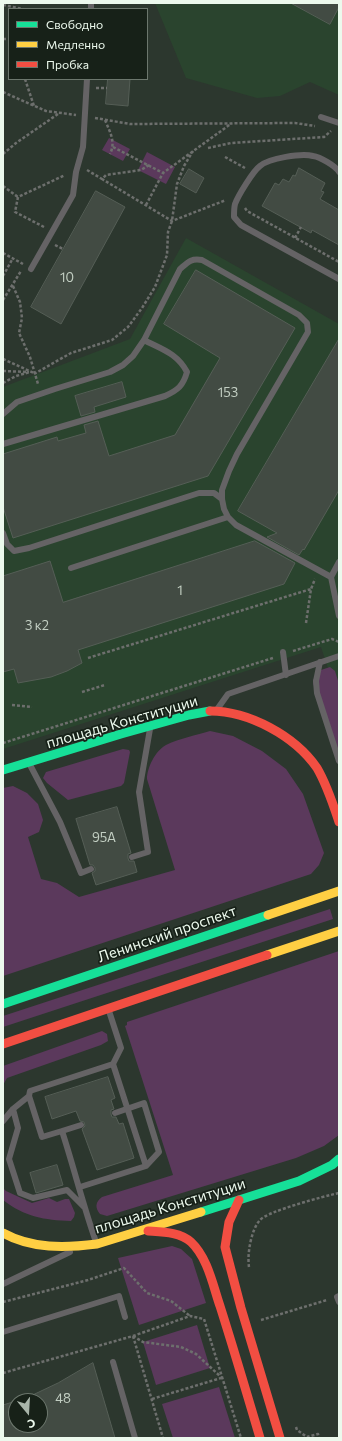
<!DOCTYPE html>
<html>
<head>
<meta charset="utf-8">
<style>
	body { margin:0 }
	#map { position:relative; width:342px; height:1441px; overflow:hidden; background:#2c372e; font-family:Commissioner,sans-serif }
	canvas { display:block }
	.frame { position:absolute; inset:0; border:4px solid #ecf9ed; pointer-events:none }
	.legend { position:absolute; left:8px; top:8px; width:140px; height:72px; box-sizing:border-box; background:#172118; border:1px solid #6c776d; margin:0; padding:5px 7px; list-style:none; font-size:12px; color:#ecf9ed }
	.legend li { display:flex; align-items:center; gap:8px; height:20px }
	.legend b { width:20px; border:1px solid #6c776d }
	.north { position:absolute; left:8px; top:1393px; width:40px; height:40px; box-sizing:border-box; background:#172118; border:1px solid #6c776d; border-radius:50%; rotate:162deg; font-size:11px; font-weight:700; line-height:16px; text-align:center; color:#ecf9ed }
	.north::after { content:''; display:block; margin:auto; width:14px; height:18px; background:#a9b5aa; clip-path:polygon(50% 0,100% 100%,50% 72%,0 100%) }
</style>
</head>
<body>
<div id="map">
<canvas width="342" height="1441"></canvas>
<div class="frame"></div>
<ul class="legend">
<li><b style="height:5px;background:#16e098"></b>Свободно</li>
<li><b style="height:5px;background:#ffcf43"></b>Медленно</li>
<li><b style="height:5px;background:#f24e42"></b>Пробка</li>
</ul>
<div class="north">С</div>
</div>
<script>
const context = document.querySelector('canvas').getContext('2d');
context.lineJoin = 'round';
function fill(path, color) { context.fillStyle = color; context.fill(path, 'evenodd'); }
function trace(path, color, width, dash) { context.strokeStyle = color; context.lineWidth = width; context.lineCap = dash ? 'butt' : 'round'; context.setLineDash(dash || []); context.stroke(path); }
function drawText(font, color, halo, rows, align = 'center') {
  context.font = font + ' Commissioner,sans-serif'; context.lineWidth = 3.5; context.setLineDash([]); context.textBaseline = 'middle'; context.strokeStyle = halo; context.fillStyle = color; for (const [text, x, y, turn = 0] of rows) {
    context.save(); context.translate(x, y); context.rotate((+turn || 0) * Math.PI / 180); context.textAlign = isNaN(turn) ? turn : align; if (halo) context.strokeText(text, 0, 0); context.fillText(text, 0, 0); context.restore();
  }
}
fill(new Path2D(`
	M155,3H339V95L310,82L280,96L257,98L186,78Z
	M186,238L339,324V701L321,647L3,749V387L130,339Z`), '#2a442e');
fill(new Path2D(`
	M109,138L130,149L123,161L102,150Z
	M147,152L175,167L166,184L138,170Z
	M330,667L335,671L339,684V766L313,683V680L321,670Z
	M210,731L233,736L262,751L286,769L303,794L324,853L319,865L311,874L3,976V788L13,786L27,793L38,804L43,820L39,832L28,837L41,879L57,883L79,897L175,870L147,779C147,768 155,751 166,745C178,739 197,735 210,731Z
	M123,749L129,750L130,752L124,783L121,786L68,800L47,783L43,778L46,772Z
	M330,909L333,919L3,1027V1016Z
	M339,951V1135L324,1146L296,1158L107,1216L100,1214C95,1208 95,1202 102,1197L173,1175L125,1026L127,1025V1022Z
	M102,1031L107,1034L108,1041L101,1045L7,1078L3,1085V1066Z
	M3,1188L6,1191L32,1203L49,1198L57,1202L65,1199H69L75,1213L74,1217L71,1221C44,1220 25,1217 3,1200Z
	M172,1246L181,1249L192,1259L206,1303L139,1325L118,1258Z
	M197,1325L210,1368L156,1385L143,1342Z
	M219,1387L235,1438H173L162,1404Z`), '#5b395c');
const building = new Path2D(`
	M291,3H339V7L330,24Z
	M108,79H130L128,106L106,104Z
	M299,168L325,183L321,191L324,192L320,199L339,210V245L312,230L311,233L262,206L275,183L279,185L283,179L289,182L293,175L295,176Z
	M189,169L204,178L196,193L180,184Z
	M96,191L125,207L61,324L31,307Z
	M196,270L295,328L208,476L13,538L3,507V454L57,437L58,441L86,433L84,425L98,421L109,456L175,435L220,358L164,324Z
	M339,339V490L304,550L303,549L299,555L267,537L277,533L238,511Z
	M122,382L126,397L94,407L95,412L81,416L75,396Z
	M255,541L295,563L284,584L78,650L82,663L67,671L51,677L18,683L14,669L3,672V576L50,561L63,602Z
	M117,807L131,853L128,854V858L129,861H134L137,872L96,885L92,873L95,871V868L93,865H90L76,819Z
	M108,1077L115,1098L111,1100L114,1109L111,1110V1114L112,1117H116L119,1124L123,1123L134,1158L97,1170L82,1129L85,1126L84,1122L80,1121L76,1111L52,1119L45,1097Z
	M57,1165L63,1185L36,1193L30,1173Z
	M93,1363L115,1438H3V1405L16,1401V1425H40V1401H20L58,1383Z`);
fill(building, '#424b43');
trace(building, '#555e56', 1);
trace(new Path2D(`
	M3,5L23,9
	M3,39H9
	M25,79L34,106
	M96,88H107
	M3,92L46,111L76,115
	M95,118L130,124L295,123L315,126
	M105,120C110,132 116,142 110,154
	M113,147L163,173
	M208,148L231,143L324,137L331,131
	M3,154L16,143L58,114
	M225,157L245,168
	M149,165L141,170L106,175L102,179L172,221L226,200
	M87,170L102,179
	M3,186L18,197
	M146,205L163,173L232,123
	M245,208L247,211L339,262
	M44,227L15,212L18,197L65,175
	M295,238L301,227
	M55,245L63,249
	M3,253L23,264
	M3,276L13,258
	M13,286L20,302L22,318L19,333L30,357L38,384
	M3,300L21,271
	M3,359L34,373
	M3,371L29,372
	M34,374L71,353L112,340L128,327L142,308L155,287L167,255L168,232L172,221L177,184L184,166L193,151
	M3,383L16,376L30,372
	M306,623L311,589L315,579
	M293,651L332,639L339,642
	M88,658L311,589
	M82,692L105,685
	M12,705L32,707
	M3,743L273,658
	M249,1267C247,1254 251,1230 260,1220C268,1211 325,1196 339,1193
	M3,1302L88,1280L124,1268L147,1293L171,1301L190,1316
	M261,1320L327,1300
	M133,1336L163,1438
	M133,1336L143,1342L181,1347L196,1354L221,1377
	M3,1373L133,1336L190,1316L204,1319L241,1438
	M152,1399L221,1378
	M296,1427L297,1430L307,1437L318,1434L319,1438`), '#6d6f6d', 2.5, [3, 2]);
trace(new Path2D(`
	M91,9V3
	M321,117L339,123
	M339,172C336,166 320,157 313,156C302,153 269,158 260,166C253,171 238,196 235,204C234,208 234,213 234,217L241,225L339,279
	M31,269L73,195L76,172L83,147L87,79
	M3,414L17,402L55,389L110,372L123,365L133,356L144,340L180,269C188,262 191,258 202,260L299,315L307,323L308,332L237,454L229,471L222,490V499L224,509L228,517
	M3,444L165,396C178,390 183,386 187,372C177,353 161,349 144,340
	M3,533L7,544L14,551L29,548L199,493H214L222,499
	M339,562L331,577L339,616
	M71,568L228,517L236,525L331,577
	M283,652L286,675
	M320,662L316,681L317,693L339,761
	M218,708L228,694L339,656
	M29,763L60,822L81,873L91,869
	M132,857L148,852L139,792L150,729
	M113,1064L146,1166
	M29,1096L42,1137L62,1131C74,1168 83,1205 96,1242
	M13,1109L18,1128L9,1159L20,1193L33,1198L67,1190L84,1207
	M3,1121L13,1109L29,1096L30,1091L113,1064L121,1048L109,1011
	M62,1131L81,1125
	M80,1187L146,1166L159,1152L144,1103L115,1113
	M3,1284L70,1252
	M339,1296L337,1297L339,1302
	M3,1332L119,1296L125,1317
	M113,1362L135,1438`), '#656365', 6);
trace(new Path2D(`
	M3,770L121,734L189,715L210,711
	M3,1004L268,915
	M201,1212L299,1181L332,1165L339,1159`), '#16e098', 9);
trace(new Path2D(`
	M268,915L339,891
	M267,955L339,931
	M3,1233C32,1249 65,1248 97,1244L201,1212`), '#ffcf43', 9);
trace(new Path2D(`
	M210,711C249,711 295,736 317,768C327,785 333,804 339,822
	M3,1044L267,955
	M239,1200L229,1222L225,1247L241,1308L280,1438
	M148,1231C163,1232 180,1232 191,1242C208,1258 213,1286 220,1306C234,1350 247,1394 260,1438`), '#f24e42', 9);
drawText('13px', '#c2cec2', null, [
	["10",67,278],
	["153",228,393],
	["1",180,591],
	["3 к2",37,626],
	["95А",104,838],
	["48",63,1399]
]);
drawText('15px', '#ecf9ed', '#172118', [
	["площадь Конституции",122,722,-16],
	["Ленинский проспект",167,934,-19],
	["площадь Конституции",170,1206,-17]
]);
</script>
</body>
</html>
